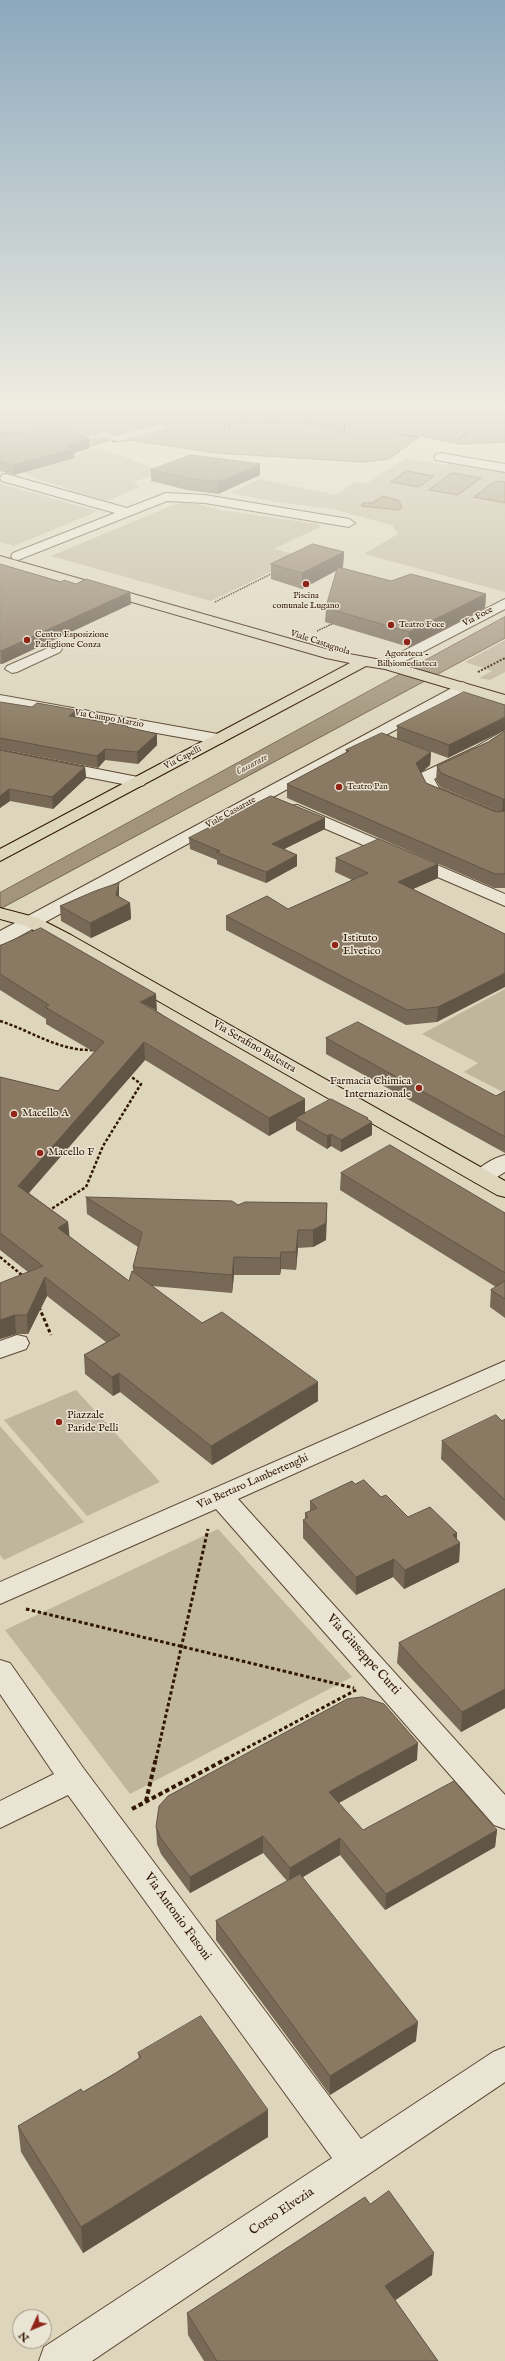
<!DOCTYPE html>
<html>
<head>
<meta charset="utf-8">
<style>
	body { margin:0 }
	#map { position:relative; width:505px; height:2361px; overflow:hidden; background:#ddd6bd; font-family:"IM FELL English",serif }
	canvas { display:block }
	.north { position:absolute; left:12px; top:2309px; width:40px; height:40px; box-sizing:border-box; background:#e9e4d4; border:1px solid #9f9280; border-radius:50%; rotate:226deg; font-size:11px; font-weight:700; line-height:16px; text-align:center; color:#311701 }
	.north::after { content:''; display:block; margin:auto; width:14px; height:18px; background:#8f2418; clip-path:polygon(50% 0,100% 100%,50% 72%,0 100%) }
</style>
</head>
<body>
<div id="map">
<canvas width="505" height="2361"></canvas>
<div class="north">N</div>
</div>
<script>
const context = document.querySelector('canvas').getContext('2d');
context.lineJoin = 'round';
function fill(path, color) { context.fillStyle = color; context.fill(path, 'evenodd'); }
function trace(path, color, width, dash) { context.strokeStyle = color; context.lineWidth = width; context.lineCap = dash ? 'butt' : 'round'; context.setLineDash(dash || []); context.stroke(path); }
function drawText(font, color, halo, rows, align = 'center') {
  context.font = font + ' "IM FELL English",serif'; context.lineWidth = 3; context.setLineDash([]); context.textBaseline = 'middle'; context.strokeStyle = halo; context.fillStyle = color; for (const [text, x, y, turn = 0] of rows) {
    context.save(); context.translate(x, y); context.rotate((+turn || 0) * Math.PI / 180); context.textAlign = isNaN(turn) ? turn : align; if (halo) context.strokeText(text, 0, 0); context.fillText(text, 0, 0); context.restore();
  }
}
fill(new Path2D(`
	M100,448L163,472L133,482L140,487L107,501L65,489L67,488L37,479L19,470Z
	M405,458L446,465L453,460L505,469V592L364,554L398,534L392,525L332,509L275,502L231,493L259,479L336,495L355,482L366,484Z
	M0,484L98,511L14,546L0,542Z
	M183,503L198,504L220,510L318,524L320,527L274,549L293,554L297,559L211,601L51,556L173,505Z
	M505,640V672L490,680L479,678L492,671L465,662Z
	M505,989V1093L464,1072L478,1063L422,1034Z
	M76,1390L160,1482L87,1516L4,1420Z
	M0,1426L84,1522L4,1560L0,1555Z
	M218,1529L352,1677L130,1794L5,1630Z`), '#c0b69d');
const water = new Path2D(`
	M0,408H505V442L460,444L420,436L389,459L364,462L216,453L131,440L117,442L111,440L87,447L0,434Z
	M407,471L434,476L419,487L391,482Z
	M452,473L481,478L458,495L429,490Z
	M496,481L505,482V503L474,497Z
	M383,496L399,501L402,507L399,510L361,506L363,503H372Z
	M505,617V638L0,909V893Z`);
fill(water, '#a3957d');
trace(water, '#75634b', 1);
fill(new Path2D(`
	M159,425L167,428L118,441L103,436L77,443L72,442L105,432L116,436Z`), '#ddd6bd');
const minor = new Path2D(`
	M440,453L505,464V472L436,460L434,457L436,454Z
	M6,474L127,508L166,493L205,495L349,519L355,523L349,527L205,503L167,501L18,560L13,559L11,556L13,553L115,513L2,481L0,478L2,475Z
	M505,599V609L392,668H382L380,665L382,662Z
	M55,645L60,646L62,649L60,652L17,672L12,673L5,669L7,666Z
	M463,682L471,687L468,690L7,943L0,945V931Z
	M0,695L218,734L224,736L226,739L224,742L218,744L0,705Z
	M505,730V742L486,754L434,779L439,788L502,814L505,813V824H496L426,795L417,777L419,774L474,748Z
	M0,750L138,777L144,779L146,782L144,785L138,787L0,760Z
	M297,805L505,894V906L291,814L289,810L291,806Z
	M505,1155V1172C494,1179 487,1185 474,1182L471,1177C478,1167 493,1158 505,1155Z
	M17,1335L26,1337L29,1343L26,1349L0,1358V1341Z
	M505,1361V1379L238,1499L505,1795V1829L494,1825L216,1509L0,1604V1582Z
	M0,1660L10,1663L84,1769L361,2139L493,2052L505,2047V2082L92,2361H39L44,2347L332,2158L68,1795L0,1828V1801L54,1774L0,1694Z`);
const major = new Path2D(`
	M0,556L333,651L392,662L505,695V705L385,669L366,666L0,861V849L350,663L326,658L0,564Z
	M0,908L38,918L71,935L505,1181V1197L497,1195L57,943L26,926L0,919Z`);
trace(minor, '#5c4730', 2);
trace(major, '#311701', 2);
trace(new Path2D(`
	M239,422L336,424
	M229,430L231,421
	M344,433L345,423
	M397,434L419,437
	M458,440L469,432
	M112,442L116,441
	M215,602L273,573
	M317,631L334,623`), '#311701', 1.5, [1.5, 1]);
trace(new Path2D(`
	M478,672L505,658`), '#311701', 2, [2, 1.5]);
trace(new Path2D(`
	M0,1021C32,1031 58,1051 93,1050
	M48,1211L86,1187L103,1146L141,1084L129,1075
	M0,1257L23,1276`), '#311701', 2.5, [3, 2]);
trace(new Path2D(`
	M39,1307L51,1335
	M26,1609L354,1688
	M156,1759L208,1529
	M226,1759L356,1690`), '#311701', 3, [3.5, 2.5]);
trace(new Path2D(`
	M146,1801L156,1758
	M132,1809L228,1758`), '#311701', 4, [4.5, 3]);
fill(minor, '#e9e4d4');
fill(major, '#ddd6bd');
fill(new Path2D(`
	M0,433L25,434L90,448L74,453V458L14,475L0,471Z
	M151,470L260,475L218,494L187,490L151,481Z
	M344,552L343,567L341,568L391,581L486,594L485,608L409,647L325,622L326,608L337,570L302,589L271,579V564Z
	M0,564L61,582L130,592L131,604L2,664H0Z
	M0,702L32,707L76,710V717L128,726V728L157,734V745L138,764L105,760L98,768L0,749Z
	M505,705L448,758L397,739V726Z
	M505,731V888H494L287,798V784L346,753V750L431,752L430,765L421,773L426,783L496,812H500L440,787L436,780L437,766L488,742Z
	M0,750L85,767L86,778L53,809L10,801L0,808Z
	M325,818V829L284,849L297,855V866L266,883L217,864V860L190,849L189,838Z
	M336,858L438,878L413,889L505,934L437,1022L406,1025L226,930V916L288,909L352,880L335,872Z
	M119,883V897L130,903L131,919L91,938L61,921L60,906Z
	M0,946L157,1011L305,1113L368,1120L372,1122V1135L341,1152L331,1146L327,1149L296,1130V1121L269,1136L145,1060L29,1193L68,1222L69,1236L129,1281L133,1272V1267L138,1247L87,1214L86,1197L238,1205L327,1203L326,1240L313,1247L298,1248L296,1270L281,1269L280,1275H234L232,1293L152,1286L202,1323L318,1401L212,1465L120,1392L113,1396L85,1374L84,1355L106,1342L47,1296L28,1334H16L0,1339L28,1272L0,1250V1077L58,1091L94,1052L46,1024V1019L0,990Z
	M326,1038L496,1096L505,1091V1153L326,1054Z
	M341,1173L505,1213V1318L490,1307L491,1290L496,1287L340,1190Z
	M505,1419V1521L441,1459L442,1441L502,1421Z
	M355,1484L381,1497L408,1517L457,1533V1539L460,1543L459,1562L404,1589L393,1577L356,1595L303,1538V1520L305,1519V1513L310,1511V1501Z
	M505,1589V1708L461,1732L397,1663L399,1643Z
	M417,1760L339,1803L363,1830H497L495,1847L385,1910L340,1855L303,1877L416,2041L330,2095L216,1940V1921L287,1881L263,1853L190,1893L161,1854L157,1844L156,1827Z
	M138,2053L268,2137L83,2253L21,2152L18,2126L83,2092L139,2059Z
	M370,2204L432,2275L395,2300L438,2361H204L188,2335L187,2313Z`), '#776955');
fill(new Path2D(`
	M89,439L90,448L74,453V458L14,475L13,465L65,446Z
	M260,464V475L218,494V482Z
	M344,552L343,567L302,589V573Z
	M130,592L131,604L2,664L1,651Z
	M486,594L485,608L409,647V632Z
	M76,710V721L69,716Z
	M505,717V730L448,758L449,745Z
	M157,734V745L138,764L137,752Z
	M105,749V760L98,768L97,756Z
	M431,752L430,765L416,777V763Z
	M85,767L86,778L53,809L52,797Z
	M9,789L10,801L0,808V796Z
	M503,799H505V812H502Z
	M325,818V829L272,855V844Z
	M297,855V866L266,883V872Z
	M438,864V878L397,896L398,882Z
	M119,883V898L130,903L131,919L91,938L90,923L116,895Z
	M505,973V987L437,1022L438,1007Z
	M156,994L157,1011L140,1002Z
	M144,1042L145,1060L19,1204L18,1186Z
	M305,1099V1116L296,1118V1121L269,1136V1118Z
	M368,1118V1125L372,1122V1135L341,1152V1140Z
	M331,1134V1146L327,1149V1136Z
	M327,1203L326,1240L313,1247V1230Z
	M68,1222L70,1241L58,1228Z
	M298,1230V1248L296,1270V1252Z
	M281,1252V1269L280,1275V1258Z
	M234,1257V1275L232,1293V1275Z
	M45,1277L47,1296L28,1334L27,1315Z
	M15,1315L16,1334L0,1339V1320Z
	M119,1373L120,1392L113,1396L112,1377Z
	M318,1382V1401L212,1465L211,1446Z
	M457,1533L456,1545L460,1543L459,1562L404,1589L405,1570L453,1535Z
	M394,1559L393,1577L356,1595V1577Z
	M505,1689V1708L461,1732L462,1712Z
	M418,1743L417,1760L329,1808V1792Z
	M497,1830L495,1847L385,1910L386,1894Z
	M263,1836V1853L190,1893V1877Z
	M340,1838V1855L289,1885L290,1868Z
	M418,2022L416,2041L330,2095V2076Z
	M268,2110V2137L83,2253L81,2227Z
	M434,2253L432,2275L384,2308L385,2286Z`), '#615545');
const building = new Path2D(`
	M55,426L89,439L65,446L74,449L13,465L0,462V433L19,432L25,434Z
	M191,455L260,464L218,482L187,478L151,470Z
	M313,544L344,552L302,573L271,564Z
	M0,564L61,582L64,580L76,584L86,579L130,592L1,651H0Z
	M338,567L391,581L411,574L486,594L409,632L326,608Z
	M464,692L505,705V717L449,745L397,726Z
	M0,702L32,707L37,703L76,710L69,716L128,726L127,727L157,734L137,752L105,749L97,756L0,738Z
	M505,731V799H503L441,773L437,766L488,742Z
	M382,733L431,752L416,763L426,783L496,812L505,811V874H495L287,784L349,751L346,750Z
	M0,750L85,767L52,797L9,789L0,796Z
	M271,796L325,818L272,844L297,855L266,872L216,852L220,851L189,838Z
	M379,839L438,864L398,882L505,934V973L438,1007L407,1010L226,916L267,896L288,909L368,873L336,858Z
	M119,883L116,895L130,903L90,923L60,906L95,891Z
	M41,928L156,994L140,1002L305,1099L269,1118L144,1042L18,1186L68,1222L58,1228L129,1281L132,1271L202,1323L222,1312L318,1382L211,1446L119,1373L112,1377L84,1355L120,1335L45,1277L27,1315H15L0,1320V1283L43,1266L0,1233V1077L58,1091L104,1042L45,1007L49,1005L0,974V946Z
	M358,1022L496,1096L505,1091V1137L326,1038Z
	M331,1099L368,1118L367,1119L372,1122L341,1140L331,1134L327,1136L296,1118Z
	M390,1145L505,1213V1273L341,1173Z
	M86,1197L232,1201L238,1205L245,1202L327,1203L326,1223L313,1230H298L296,1252H281L280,1258L234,1257L232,1275L133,1267L142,1233Z
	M505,1281V1299L491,1290Z
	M496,1415L502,1421L505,1419V1500L442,1441Z
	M364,1480L381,1497L386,1495L408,1517L430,1507L457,1533L453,1535L460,1543L405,1570L394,1559L356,1577L303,1520L308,1517L305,1513L317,1508L310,1501L352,1481L355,1484Z
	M505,1589V1689L462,1712L399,1643Z
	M363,1697L384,1704L418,1743L329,1792L363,1830L454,1781L497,1830L386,1894L340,1838L290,1868L263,1836L190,1877L160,1837L156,1827L159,1806L168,1796L347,1699Z
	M300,1874L418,2022L330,2076L216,1921Z
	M201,2016L268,2110L81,2227L18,2126L81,2089L83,2092L114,2074L141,2057L138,2053Z
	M389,2191L434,2253L385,2286L438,2361H217L187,2313L365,2197L370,2204Z`);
fill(building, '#8a7a63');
trace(building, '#615545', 1);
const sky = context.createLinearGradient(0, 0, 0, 739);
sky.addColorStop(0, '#8ca8bd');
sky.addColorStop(0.55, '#f0ede1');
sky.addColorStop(1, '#f0ede100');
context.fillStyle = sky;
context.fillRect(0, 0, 505, 739);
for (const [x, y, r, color] of [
	[306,584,4,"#8f2418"],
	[391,625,4,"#8f2418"],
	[27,640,4,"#8f2418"],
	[407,642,4,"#8f2418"],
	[339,787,4,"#8f2418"],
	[335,945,4,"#8f2418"],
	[419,1088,4,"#8f2418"],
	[14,1114,4,"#8f2418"],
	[40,1153,4,"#8f2418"],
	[59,1422,4,"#8f2418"]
]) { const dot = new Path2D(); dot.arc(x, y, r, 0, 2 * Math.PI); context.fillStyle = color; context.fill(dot); trace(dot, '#e9e4d4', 1.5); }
drawText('9px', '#311701', '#e9e4d4', [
	["Piscina",306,596,"center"],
	["comunale Lugano",306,606,"center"],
	["Teatro Foce",399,625],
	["Centro Esposizione",35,635],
	["Padiglione Conza",35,645],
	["Agorateca -",407,654,"center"],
	["Bilbiomediateca",407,664,"center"],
	["Teatro Pan",347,787]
], 'left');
drawText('9px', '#311701', '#e9e4d4', [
	["Via Foce",478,617,-28],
	["Viale Castagnola",320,643,18],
	["Via Campo Marzio",109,719,10],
	["Via Capelli",183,758,-28],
	["Viale Cassarate",231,813,-29]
]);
drawText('italic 10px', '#5f4933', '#e9e4d4', [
	["Cassarate",252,765,-28]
]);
drawText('11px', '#311701', '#e9e4d4', [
	["Istituto",343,939],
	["Elvetico",343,952],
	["Farmacia Chimica",411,1082,"right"],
	["Internazionale",411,1095,"right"],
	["Macello A",22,1114],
	["Macello F",48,1153],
	["Piazzale",67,1416],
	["Paride Pelli",67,1429]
], 'left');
drawText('11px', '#311701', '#e9e4d4', [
	["Via Serafino Balestra",254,1047,30],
	["Via Bertaro Lambertenghi",253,1482,-24]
]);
drawText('13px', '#311701', '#e9e4d4', [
	["Via Giuseppe Curti",363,1655,48],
	["Via Antonio Fusoni",177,1917,54],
	["Corso Elvezia",282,2212,-34]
]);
</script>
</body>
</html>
